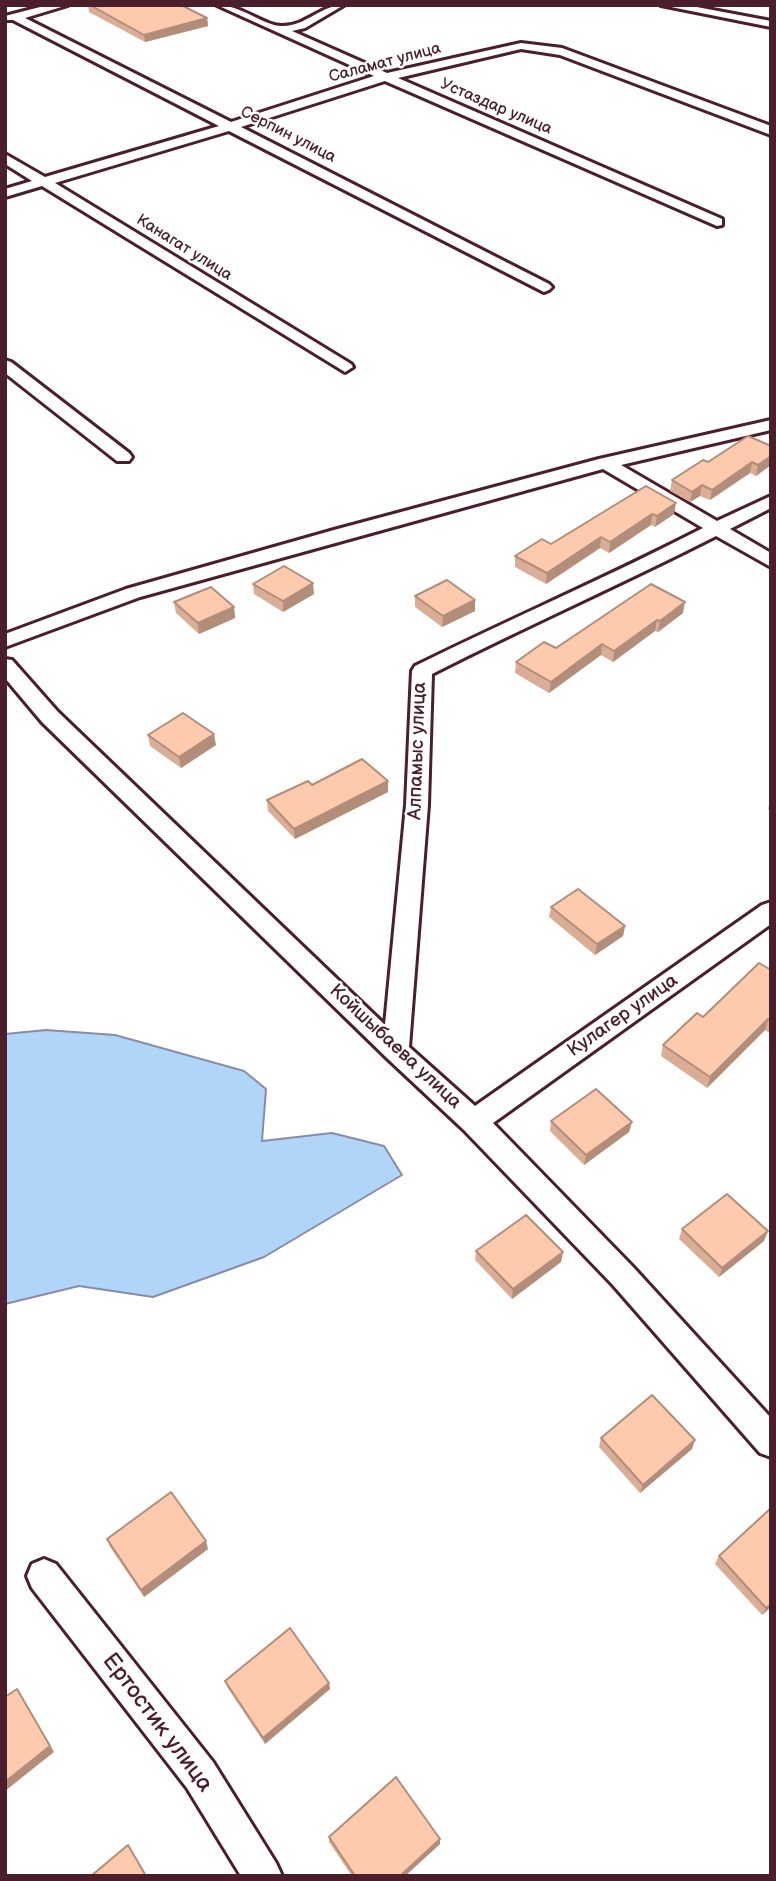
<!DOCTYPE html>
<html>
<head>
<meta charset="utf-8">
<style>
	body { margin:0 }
	#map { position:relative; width:776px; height:1881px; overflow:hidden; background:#fff; font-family:"Balsamiq Sans",sans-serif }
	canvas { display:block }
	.frame { position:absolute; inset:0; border:7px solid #4a1f2b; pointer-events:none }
</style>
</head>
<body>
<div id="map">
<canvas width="776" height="1881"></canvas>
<div class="frame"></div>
</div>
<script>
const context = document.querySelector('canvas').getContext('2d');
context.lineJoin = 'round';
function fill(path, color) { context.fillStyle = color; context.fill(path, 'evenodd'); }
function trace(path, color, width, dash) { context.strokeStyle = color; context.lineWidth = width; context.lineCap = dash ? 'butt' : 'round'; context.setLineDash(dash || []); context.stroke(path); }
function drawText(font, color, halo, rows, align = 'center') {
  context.font = font + ' "Balsamiq Sans",sans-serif'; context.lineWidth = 5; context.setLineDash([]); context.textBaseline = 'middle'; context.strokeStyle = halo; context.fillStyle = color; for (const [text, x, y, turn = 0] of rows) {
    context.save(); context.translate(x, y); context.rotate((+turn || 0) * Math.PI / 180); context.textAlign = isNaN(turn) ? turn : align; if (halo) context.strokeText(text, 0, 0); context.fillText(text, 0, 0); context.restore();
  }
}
const water = new Path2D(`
	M46,1030L115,1035L244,1071L266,1089L262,1141L332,1133L384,1146L402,1175L264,1257L153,1297L79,1286L5,1304V1034Z`);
fill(water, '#b0d5f9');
trace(water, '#878ca7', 2);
const minor = new Path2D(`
	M48,5H68L25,18L231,122L374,76L217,5C242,5 265,27 283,26C306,26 321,5 344,5L305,28L292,31L387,73L521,43L562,48L771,126V135L560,55L521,49L398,78L722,219V225L717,226L385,81L241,127L549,284L552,287L549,290L544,292L229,131L55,183L351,364L353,367L345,372L42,186L5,197V189L32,181L5,164V154L45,177L219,126L13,20H5V16Z
	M661,5H686L771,21V27Z
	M5,360L11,362L129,453L132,457L129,461H117L5,373Z
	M771,420V430L621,465L717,521L771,496V508L730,529L771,553V567L716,536C622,584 526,626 432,674L428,805L409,1047L475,1106L762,905L771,902V924L493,1123L633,1267L771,1418V1457L760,1453L613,1285L464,1130L387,1058L42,722L5,678V659L12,660L58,712L385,1025L406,805L412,671L415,666C510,619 608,577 703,528L603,469L140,597L5,647V634L126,589L334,530L599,459Z
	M44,1559L56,1564L213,1762L276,1863L282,1876H241L187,1788L32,1588L27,1576L32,1564Z`);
trace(minor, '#4a1f2b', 6);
fill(minor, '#fff');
fill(new Path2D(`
	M88,5H181L207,18L208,26L145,42L89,12Z
	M771,446V465L756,476L750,473L710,500L700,496L690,502L670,491L672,480L708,462Z
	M646,486L674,514L655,527L651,525L609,553L600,548L546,584L515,567V556L551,544Z
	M253,584L314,594L283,612L254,594Z
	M415,596L475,611L442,627L415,607Z
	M174,602L234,607L235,618L199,634L176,613Z
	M683,613L658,632L655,631L613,662L601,655L549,693L515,673L516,662L556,648Z
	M148,735L216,745L181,768L150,746Z
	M312,785L388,792L295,839L268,811L267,800Z
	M771,799V811L768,809Z
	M551,907L625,926L623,936L595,955L549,917Z
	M771,970V1034L765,1030L707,1088L661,1056L663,1045Z
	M551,1121L632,1122L629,1132L584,1165L550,1131Z
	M682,1229L764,1241L719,1277L679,1239Z
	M476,1251L563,1252L561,1262L512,1299L475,1260Z
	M601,1438L692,1449L640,1493L599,1447Z
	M771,1508V1607L762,1615L715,1564L719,1556Z
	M107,1539L208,1549L144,1597L110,1547Z
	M225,1681L329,1683L330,1689L265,1744L227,1687Z
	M329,1837L440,1839V1844L405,1876H352L329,1842Z`), '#daae96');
fill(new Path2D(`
	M207,18L208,26L145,42L144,35Z
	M771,456V465L756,476L758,465Z
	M752,462L750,473L710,500L712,490Z
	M702,485L700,496L690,502L692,492Z
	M676,503L674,514L655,527L657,516Z
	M652,514L651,525L609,553L610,542Z
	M601,537L600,548L546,584L547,573Z
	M313,583L314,594L283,612V601Z
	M475,600V611L442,627L443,616Z
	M685,602L683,613L658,632L660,621Z
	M234,607L235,618L199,634L198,623Z
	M657,620L655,631L613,662L614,651Z
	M602,644L601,655L549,693L551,682Z
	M214,734L216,745L181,768L179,757Z
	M388,781V792L295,839L294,829Z
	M625,926L623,936L595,955L597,944Z
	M768,1019L765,1030L707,1088L710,1077Z
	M632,1122L629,1132L584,1165L586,1155Z
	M768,1231L764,1241L719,1277L722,1268Z
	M563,1252L561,1262L512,1299L513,1289Z
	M695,1440L692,1449L640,1493L643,1485Z
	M206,1541L208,1549L144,1597L141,1590Z
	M771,1604V1607L762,1615L766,1608Z
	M329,1683L330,1689L265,1744L263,1738Z
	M17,1689L54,1752L5,1791V1782Z
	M440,1839V1844L405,1876H400Z`), '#b18d7a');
const building = new Path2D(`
	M90,5H181L207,18L144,35Z
	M748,436L771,446V456L758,465L752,462L712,490L702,485L692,492L672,480L703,460L708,462Z
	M646,486L676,503L657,516L652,514L610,542L601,537L547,573L515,556L542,539L551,544Z
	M284,566L313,583L283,601L253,584Z
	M447,580L475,600L443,616L415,596Z
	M651,584L685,602L660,621L657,620L614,651L602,644L551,682L516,662L544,642L556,648Z
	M211,587L234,607L198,623L174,602Z
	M183,713L214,734L179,757L148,735Z
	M362,759L388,781L294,829L267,800L308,781L312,785Z
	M578,889L625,926L597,944L551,907Z
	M759,963L771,970V1021L768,1019L710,1077L663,1045L697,1013L703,1017Z
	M596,1089L632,1122L586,1155L551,1121Z
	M727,1194L768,1231L722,1268L682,1229Z
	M526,1215L563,1252L513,1289L476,1251Z
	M652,1395L695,1440L643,1485L601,1438Z
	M171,1492L206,1541L141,1590L107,1539Z
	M771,1508V1604L766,1608L719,1556Z
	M290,1628L329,1683L263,1738L225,1681Z
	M17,1689L50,1746L5,1782V1697Z
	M396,1777L440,1839L400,1876H355L329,1837Z
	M128,1845L146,1876H91Z`);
fill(building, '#fdcaae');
trace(building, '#b18d7a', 2);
drawText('16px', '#4a1f2b', '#fff', [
	["Саламат улица",385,63,-15],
	["Устаздар улица",496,107,23],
	["Серпин улица",288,135,27],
	["Канагат улица",184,248,32]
]);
drawText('19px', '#4a1f2b', '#fff', [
	["Алпамыс улица",418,751,-88],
	["Кулагер улица",623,1016,-35],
	["Койшыбаева улица",395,1047,43]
]);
drawText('23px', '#4a1f2b', '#fff', [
	["Ертостик улица",157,1723,53]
]);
</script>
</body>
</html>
